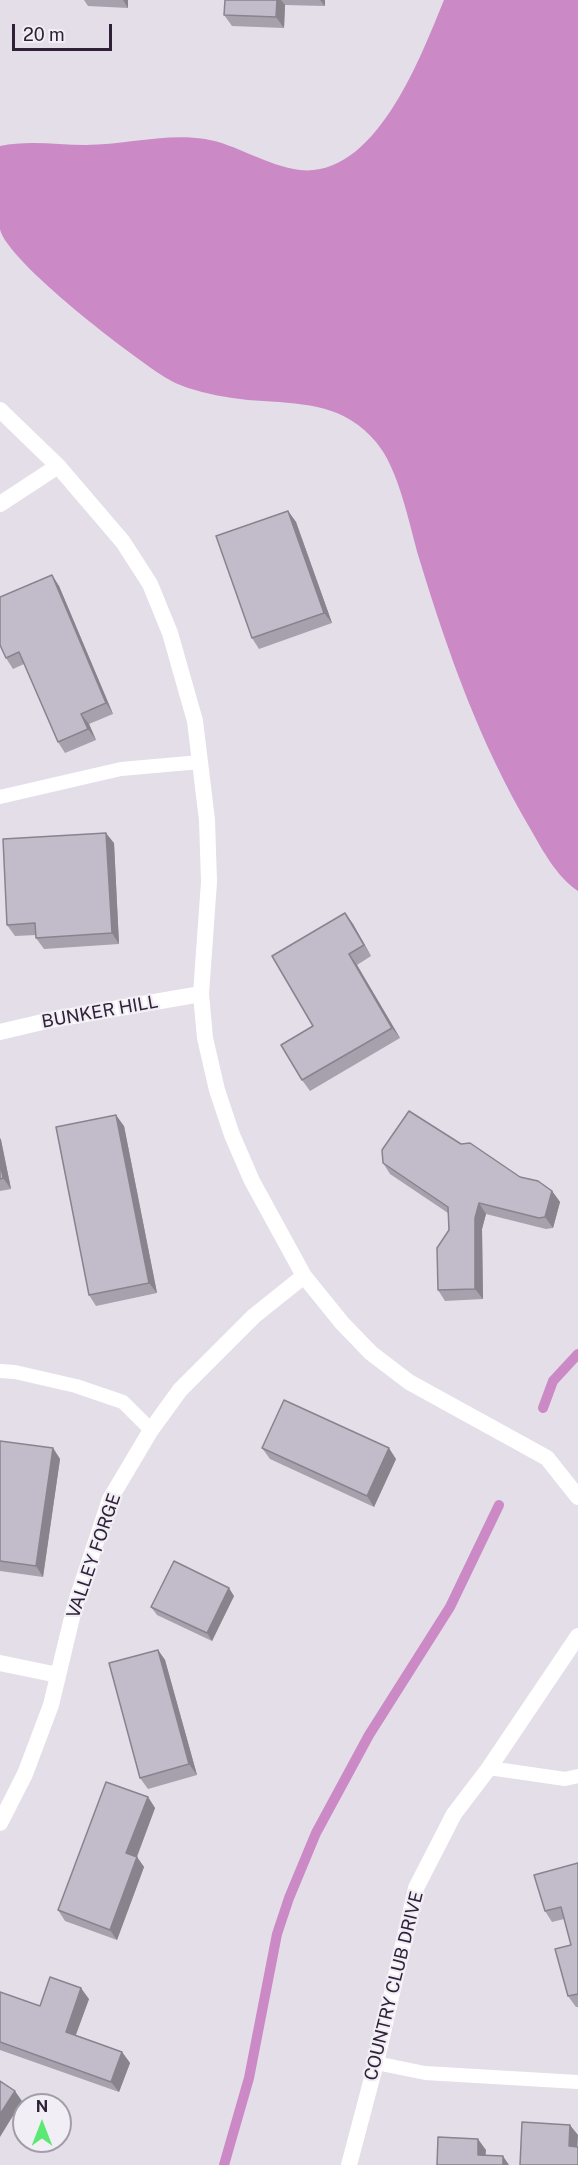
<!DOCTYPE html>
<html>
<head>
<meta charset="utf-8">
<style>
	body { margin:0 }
	#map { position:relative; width:578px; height:2165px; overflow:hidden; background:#e3dee8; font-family:"Public Sans",sans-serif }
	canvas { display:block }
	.north { position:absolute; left:12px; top:2093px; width:60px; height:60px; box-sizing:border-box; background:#f1eef5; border:2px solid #a39ca9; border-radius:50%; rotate:0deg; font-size:16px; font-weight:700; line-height:24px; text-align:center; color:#2f2137 }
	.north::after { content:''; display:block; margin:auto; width:21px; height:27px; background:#5ce874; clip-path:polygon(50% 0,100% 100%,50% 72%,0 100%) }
	.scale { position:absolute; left:12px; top:24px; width:100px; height:27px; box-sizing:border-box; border:3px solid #2f2137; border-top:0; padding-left:8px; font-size:18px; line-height:21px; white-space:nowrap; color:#2f2137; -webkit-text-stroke:4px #f1eef5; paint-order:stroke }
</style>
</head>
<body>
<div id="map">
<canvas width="578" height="2165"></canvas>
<div class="north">N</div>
<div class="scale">20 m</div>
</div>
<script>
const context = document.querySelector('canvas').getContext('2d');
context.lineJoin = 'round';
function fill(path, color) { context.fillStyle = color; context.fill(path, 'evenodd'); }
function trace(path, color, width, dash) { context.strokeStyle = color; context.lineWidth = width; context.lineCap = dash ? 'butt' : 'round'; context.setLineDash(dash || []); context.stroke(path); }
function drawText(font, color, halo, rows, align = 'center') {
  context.font = font + ' "Public Sans",sans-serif'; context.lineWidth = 4.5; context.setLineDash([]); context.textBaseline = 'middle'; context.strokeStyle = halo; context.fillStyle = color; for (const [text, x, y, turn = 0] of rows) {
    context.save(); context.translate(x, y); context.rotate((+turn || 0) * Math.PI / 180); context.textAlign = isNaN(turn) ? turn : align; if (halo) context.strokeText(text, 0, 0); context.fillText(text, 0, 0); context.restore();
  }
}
fill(new Path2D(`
	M444,0H578V891C557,877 543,851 531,830C480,744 448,653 419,558C409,524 399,469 376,442C345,405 307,404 263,401C243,400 222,397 202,392C191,389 178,385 168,379C136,360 6,261 0,229C0,221 0,211 0,203C0,184 0,165 0,146C29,140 57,145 86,145C125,145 165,133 205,139C236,144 267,166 300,170C376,178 421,56 444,0Z`), '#cb89c5');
trace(new Path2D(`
	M543,1408L553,1381L578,1354
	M224,2165L249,2078L277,1934L289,1898L316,1833L369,1735L450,1607L499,1505`), '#cb89c5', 10);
trace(new Path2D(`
	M0,797L121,769L200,762
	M0,1371L15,1372L76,1386L123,1402L151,1430
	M489,1768L565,1779L578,1776
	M376,2063L425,2073L578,2082`), '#fff', 14);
trace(new Path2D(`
	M0,410L58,466L123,542L150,584L170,633L195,721L207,820L209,882L201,994L205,1038L217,1090L232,1135L252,1181L304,1276L342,1323L371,1353L409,1382L547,1458L578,1497
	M0,504L58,466
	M0,1032L55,1019L201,994
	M0,1663L58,1675
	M0,1823L25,1774L51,1705L75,1605L110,1499L151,1430L180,1390L254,1316L304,1276
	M349,2165L376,2063L416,1888L454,1814L489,1768L578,1636`), '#fff', 16);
fill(new Path2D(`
	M84,0H128V8L88,6Z
	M225,0H325V6L285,5L284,28L232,26L224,15Z
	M288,511L296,522L332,623L259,649L252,638Z
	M52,575L59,586L113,714L89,724L96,740L65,753L58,742L24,664L13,669L6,658Z
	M114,843L119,944L44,949L36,938V935L15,936L7,925Z
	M345,913L353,924L371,956L357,965L400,1038L310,1091L302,1080L313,1026Z
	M124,1126L157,1293L96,1306L89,1295Z
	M0,1138L1,1140L11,1189L0,1191Z
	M461,1144L520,1177L552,1191L560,1202L553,1228L546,1229L486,1214L482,1229L483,1299L445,1301L438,1290L449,1230L448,1213L390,1174L383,1163Z
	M0,1441L53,1448L60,1459L43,1577L0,1571Z
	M262,1448L396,1459L374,1507L270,1459Z
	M234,1596L212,1641L157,1615L151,1607Z
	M158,1650L165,1660L197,1775L148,1789L140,1778Z
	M148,1797L155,1808L137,1857L144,1867L117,1940L65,1921L58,1910Z
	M578,1863V2007H576L568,1996L571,1945L564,1919L552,1922L545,1911Z
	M0,1992L40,2006L89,1999L76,2035L122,2052L130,2063L119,2092L0,2050Z`), '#a7a1ad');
fill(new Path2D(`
	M123,0H128V8Z
	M277,0H281L285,5L284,28L276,17Z
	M320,0H325V6Z
	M288,511L296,522L332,623L324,613Z
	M52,575L59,586L113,714L106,703Z
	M81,714L89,724L96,740L88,729Z
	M106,833L114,843L119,944L112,933Z
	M345,913L353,924L371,956L364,945Z
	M349,954L357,965L400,1038L392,1028Z
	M116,1115L124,1126L157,1293L149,1283Z
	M0,1138L1,1140L11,1189L3,1178L0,1161Z
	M552,1191L560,1202L553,1228L545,1217Z
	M479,1203L486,1214L482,1229L483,1299L475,1289V1218Z
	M53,1448L60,1459L43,1577L36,1566Z
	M389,1448L396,1459L374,1507L367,1496Z
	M229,1588L234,1596L212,1641L207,1633Z
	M158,1650L165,1660L197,1775L189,1764Z
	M148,1797L155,1808L134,1864L126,1853Z
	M137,1857L144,1867L117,1940L110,1930Z
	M81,1988L89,1999L73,2042L66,2032Z
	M122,2052L130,2063L119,2092L111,2082Z
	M15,2091L22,2101L0,2137V2114Z
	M570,2125L578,2135L577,2157L569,2146Z
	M478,2139L486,2150L485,2165L478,2155Z
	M503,2156L509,2165H503Z`), '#88838d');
const building = new Path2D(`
	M225,0H277L276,17L224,15Z
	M288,511L324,613L252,638L216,536Z
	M52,575L106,703L81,714L88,729L58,742L19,652L6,658L0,645V597Z
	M106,833L112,933L36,938L35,923L7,925L3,839Z
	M345,913L364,945L349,954L392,1028L302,1080L281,1045L313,1026L272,956Z
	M409,1111L461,1144L470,1143L520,1177L538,1181L552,1191L545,1217L539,1218L479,1203L475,1218V1289L438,1290L437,1248L449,1230L448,1207L383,1163L382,1150Z
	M116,1115L149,1283L89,1295L56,1127Z
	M0,1161L3,1178L0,1179Z
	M284,1400L389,1448L367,1496L262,1448Z
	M0,1441L53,1448L36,1566L0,1561Z
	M174,1561L229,1588L207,1633L151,1607Z
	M158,1650L189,1764L140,1778L109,1663Z
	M106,1782L148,1797L126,1853L137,1857L110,1930L58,1910Z
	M578,1863V1994L568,1996L555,1949L571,1945L561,1907L545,1911L534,1875Z
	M50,1977L81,1988L66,2032L122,2052L111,2082L0,2042V1992L40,2006Z
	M0,2081L15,2091L0,2114Z
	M522,2122L570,2125L569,2146L578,2147V2165H520Z
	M438,2137L478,2139V2155L503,2156V2165H437Z`);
fill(building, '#c2bbc9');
trace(building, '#88838d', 1.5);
drawText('18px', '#2f2137', '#f1eef5', [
	["BUNKER HILL",100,1012,-10],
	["VALLEY FORGE",94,1556,-71],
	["COUNTRY CLUB DRIVE",394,1986,-76]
]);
</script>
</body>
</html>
